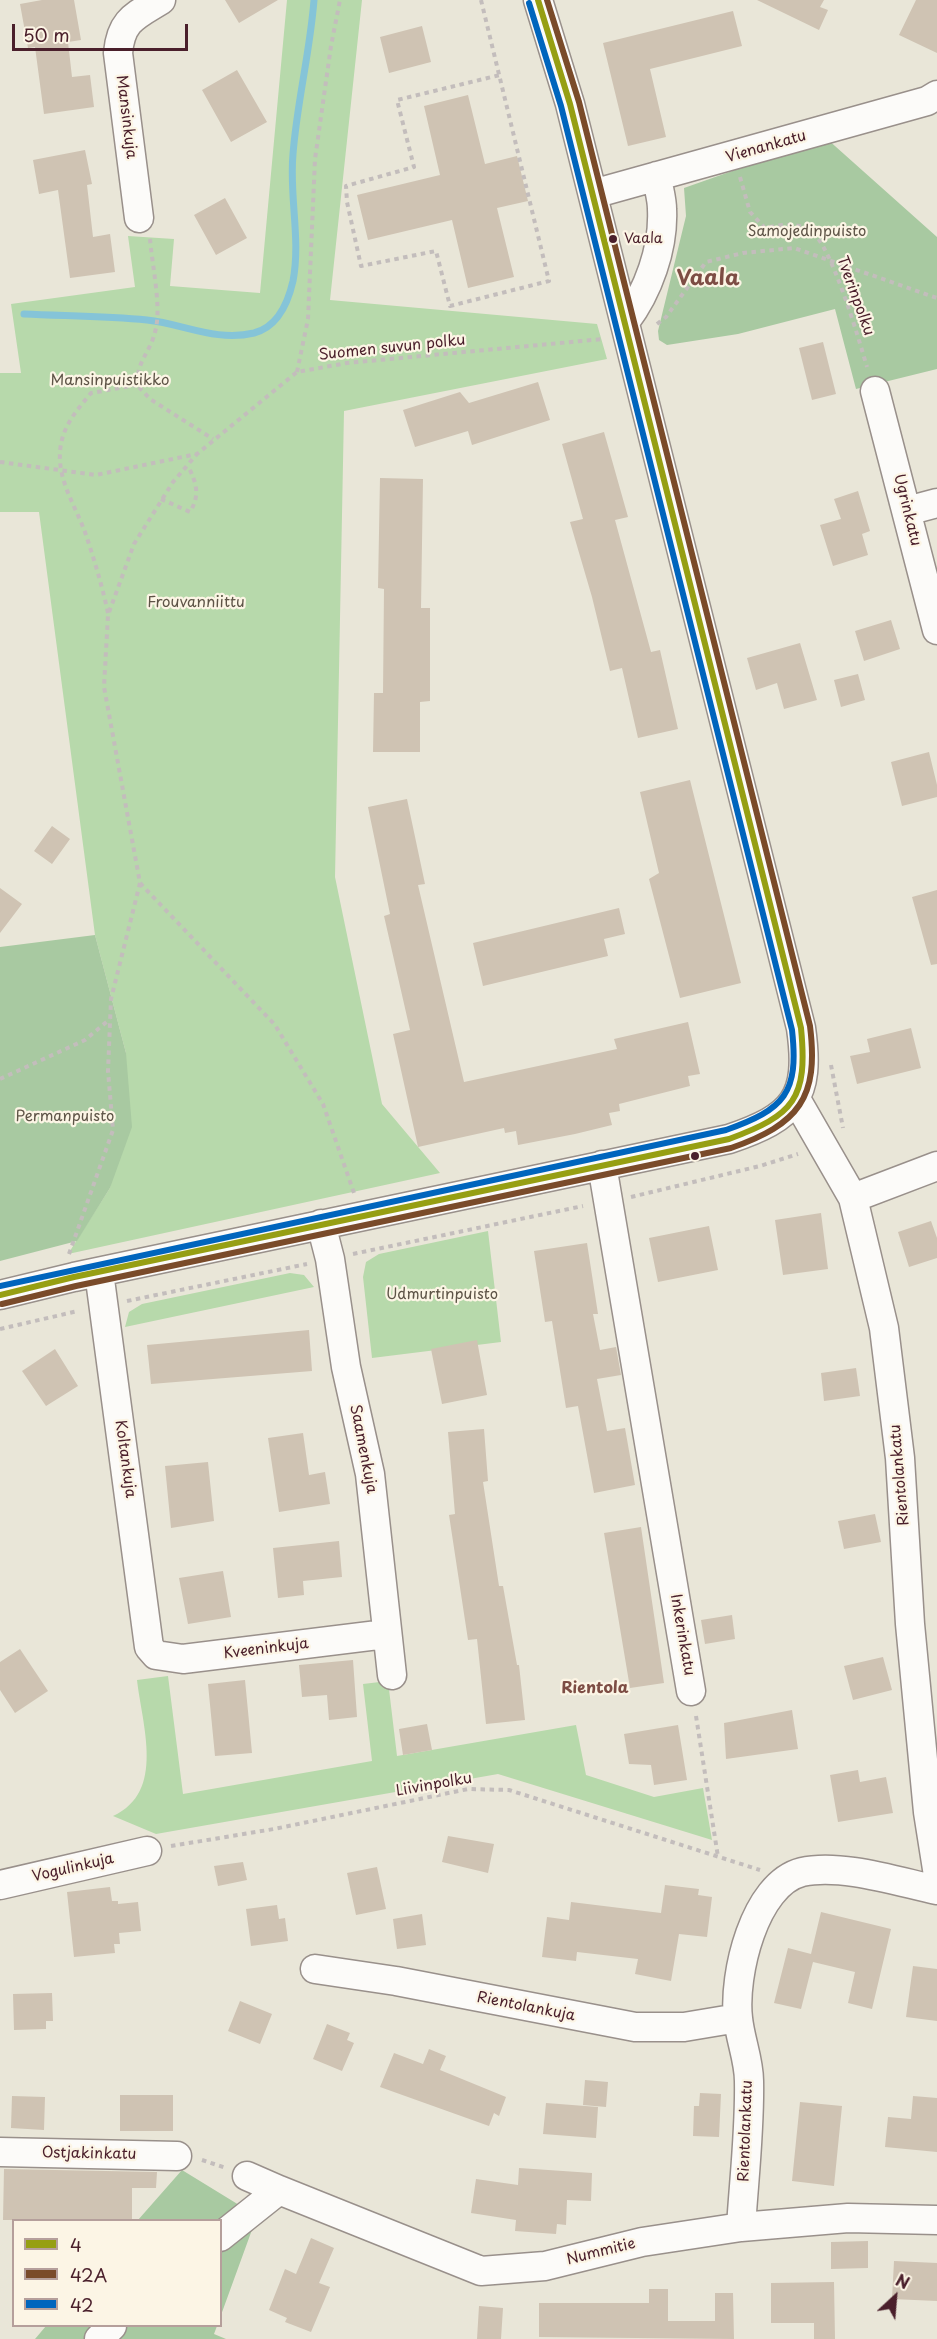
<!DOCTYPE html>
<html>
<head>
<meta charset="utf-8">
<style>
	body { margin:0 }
	#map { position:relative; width:937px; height:2339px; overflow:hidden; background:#e9e6d8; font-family:"Playpen Sans",sans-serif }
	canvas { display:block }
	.legend { position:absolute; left:12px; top:2219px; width:210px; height:108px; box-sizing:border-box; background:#fcf5e5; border:2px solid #b59f9b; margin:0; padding:8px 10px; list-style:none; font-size:18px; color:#4a1f2b }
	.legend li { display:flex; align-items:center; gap:12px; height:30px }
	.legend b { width:30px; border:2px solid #b59f9b }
	.north { position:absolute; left:865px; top:2267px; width:60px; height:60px; -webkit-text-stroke:4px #fcf5e5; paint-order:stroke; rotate:26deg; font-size:16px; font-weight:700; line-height:24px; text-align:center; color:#4a1f2b }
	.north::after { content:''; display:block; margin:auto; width:21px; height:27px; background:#4a1f2b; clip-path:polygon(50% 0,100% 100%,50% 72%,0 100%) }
	.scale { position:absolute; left:12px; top:24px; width:176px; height:27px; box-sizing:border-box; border:3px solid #4a1f2b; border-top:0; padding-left:8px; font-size:18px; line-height:21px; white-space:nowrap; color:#4a1f2b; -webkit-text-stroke:4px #fcf5e5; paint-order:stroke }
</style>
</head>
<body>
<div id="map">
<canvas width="937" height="2339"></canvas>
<ul class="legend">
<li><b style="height:8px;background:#969f13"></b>4</li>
<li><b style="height:8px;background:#7a4b2a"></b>42A</li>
<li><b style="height:8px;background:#0065bd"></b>42</li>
</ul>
<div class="north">N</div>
<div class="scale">50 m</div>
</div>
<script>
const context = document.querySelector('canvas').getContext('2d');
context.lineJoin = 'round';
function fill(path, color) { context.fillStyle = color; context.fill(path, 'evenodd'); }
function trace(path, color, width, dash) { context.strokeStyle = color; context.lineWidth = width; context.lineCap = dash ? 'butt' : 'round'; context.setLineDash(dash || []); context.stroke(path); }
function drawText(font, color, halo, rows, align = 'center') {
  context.font = font + ' "Playpen Sans",sans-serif'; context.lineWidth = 4.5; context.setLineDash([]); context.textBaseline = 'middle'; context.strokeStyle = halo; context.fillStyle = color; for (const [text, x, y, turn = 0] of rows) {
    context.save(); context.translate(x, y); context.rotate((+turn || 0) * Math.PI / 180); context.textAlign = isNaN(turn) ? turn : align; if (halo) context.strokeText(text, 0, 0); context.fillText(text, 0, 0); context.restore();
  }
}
fill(new Path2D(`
	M287,0H362L330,300L597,324L607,359L344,411L335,877L382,1104L440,1173L68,1254L110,1188L126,1053L95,935L39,512H0V373H21L11,304L135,287L128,236L174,239L170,286L260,293Z
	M488,1231L501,1342L372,1358L363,1277L366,1262L379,1254Z
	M290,1273L304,1275L314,1287L125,1327L129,1312L142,1304Z
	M168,1676L183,1794L372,1761L363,1684L388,1681L397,1756L576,1725L586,1775L654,1797L703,1788L712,1840L498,1774L156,1834L113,1816C166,1792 142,1725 137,1680Z`), '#b7d9ab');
fill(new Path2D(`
	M826,138L937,237V369L856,389L835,309L738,334L667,345L659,340L658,331L686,216L684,188Z
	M95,935L126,1053L132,1127L110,1188L77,1241L0,1261V947Z
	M182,2170L257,2216L221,2315L220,2220H138Z
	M46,2326H217L214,2334L226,2339H35Z`), '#a8c9a1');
trace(new Path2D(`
	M24,314C65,316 106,316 147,320C184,324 216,342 254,333C277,327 288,303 293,281C301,239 289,196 293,154C297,102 310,52 314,0`), '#85c4d8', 7);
fill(new Path2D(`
	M42,0H74L81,40L68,42L72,77L90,75L94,107L44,114L35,47L28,48L20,4Z
	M225,0H278L239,23Z
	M757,0H824L820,7L828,10L819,30Z
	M916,0H937V53L899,35Z
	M733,11L742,46L650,69L666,137L628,146L603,43Z
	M422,26L431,62L389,73L380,37Z
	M237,70L267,122L231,142L202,90Z
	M468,95L485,164L517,156L528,201L497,208L514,277L468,288L452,220L368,240L357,195L440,175L424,106Z
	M85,150L92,184L87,185L93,237L110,234L115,272L70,278L58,190L39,194L33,160Z
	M225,198L247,238L216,255L194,215Z
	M823,342L836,394L812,400L799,348Z
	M538,382L550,420L472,445L468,431L415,447L403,410L460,392L469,403Z
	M604,432L628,517L615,520L651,652L660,650L678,729L638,738L622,668L610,671L592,597L570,522L583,519L562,444Z
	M380,478L423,479L421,608H430V701L420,702V752H373L374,693H383L384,589L378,588Z
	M858,491L870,531L862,534L868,555L833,566L820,525L841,519L834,499Z
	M891,620L900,649L864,661L855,631Z
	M800,643L817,700L784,709L777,683L756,690L747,658Z
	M858,674L865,700L841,707L834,680Z
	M929,752L937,785V797L902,806L891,762Z
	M690,780L741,983L680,998L649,879L659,873L640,792Z
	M407,799L425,884L418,885L464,1082L617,1049L614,1039L688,1022L700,1074L688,1076L690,1086L619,1104L620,1111L609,1113L612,1125L575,1134L518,1145L516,1131L505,1133L504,1128L418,1147L393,1034L410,1030L384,916L390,914L368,807Z
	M52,826L70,839L52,864L34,851Z
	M0,888L22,904L0,933Z
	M937,890V964L931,965L912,897Z
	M619,908L625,934L604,939L608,956L483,986L473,943Z
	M911,1028L921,1068L857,1084L850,1056L870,1052L867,1039Z
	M821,1213L828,1269L783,1275L775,1220Z
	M931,1221L937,1238V1258L909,1267L898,1232Z
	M709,1226L718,1270L658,1282L649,1238Z
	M587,1243L598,1314H593L600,1350L616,1347L621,1375L597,1379L607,1431L625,1428L635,1485L594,1493L578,1406L566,1408L552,1321L545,1322L534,1251Z
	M309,1330L312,1371L151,1384L147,1345Z
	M477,1340L487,1395L442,1404L431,1349Z
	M55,1349L78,1386L46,1406L22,1371Z
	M856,1368L860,1396L824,1401L821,1373Z
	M484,1429L488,1481L483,1482L499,1586H503L517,1665H519L525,1720L486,1724L477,1639L468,1640L449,1515L455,1514L448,1432Z
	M303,1433L309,1475L325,1472L330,1504L279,1512L268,1438Z
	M208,1462L214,1521L171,1528L165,1466Z
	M875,1514L881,1542L844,1549L838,1521Z
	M641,1527L664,1683L630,1688L604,1533Z
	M339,1541L342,1577L303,1581L304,1595L278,1598L273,1548Z
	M223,1571L231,1617L188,1624L179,1578Z
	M732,1615L735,1639L705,1644L701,1620Z
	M20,1649L48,1691L15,1713L0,1690V1662Z
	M883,1657L892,1690L853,1700L844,1666Z
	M353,1660L357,1717L329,1720L327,1695L302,1697L299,1665Z
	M245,1680L252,1753L215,1756L208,1684Z
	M792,1710L798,1749L726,1759L724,1723Z
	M427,1724L432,1750L403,1755L399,1729Z
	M678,1725L687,1780L654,1785L651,1765L629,1764L624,1734Z
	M858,1770L860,1782L886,1777L893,1813L838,1822L830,1775Z
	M448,1836L494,1844L488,1873L442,1862Z
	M243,1862L247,1880L218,1886L214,1866Z
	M377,1867L386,1909L356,1915L347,1873Z
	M665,1885L699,1889L698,1895L712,1897L707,1937L679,1934L671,1981L635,1974L638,1959L577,1952L576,1961L542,1957L547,1917L569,1920L571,1902L661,1913Z
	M110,1887L112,1901H118V1904L138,1902L141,1931L119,1933L120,1944H114L115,1953L74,1957L67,1892Z
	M277,1905L279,1919L285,1918L288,1941L251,1946L246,1909Z
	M821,1912L891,1929L872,2009L848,2003L855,1972L813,1962L801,2009L774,2003L788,1948L811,1954Z
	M422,1914L426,1945L397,1949L393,1919Z
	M913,1966L937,1969V2021L906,2017Z
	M52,1993L53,2021H46V2029L14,2030L13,1994Z
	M240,2001L272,2014L260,2044L228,2031Z
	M327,2024L350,2033L347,2040L354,2043L342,2071L313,2059Z
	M429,2049L446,2056L440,2070L506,2097L499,2116L494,2113L489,2126L380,2087L394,2053L423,2064Z
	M585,2080L608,2082L606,2107L583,2105Z
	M700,2093L721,2094L719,2137L693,2136L694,2106H699Z
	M120,2095H173V2131H120Z
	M12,2096L45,2097L44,2130L11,2128Z
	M913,2096L937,2098V2152L885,2147L888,2117L911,2119Z
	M800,2102L842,2106L834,2186L792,2181Z
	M546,2103L598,2107L596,2138L543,2134Z
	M519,2168L592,2173L591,2201L567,2200L566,2225L557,2224L556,2234L515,2231L516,2220L471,2213L476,2179L518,2185Z
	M4,2169L157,2172L156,2188H132V2220H3Z
	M311,2238L334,2248L319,2283L330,2287L311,2332L285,2322L287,2318L269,2310L285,2269L296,2274Z
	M868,2241V2268L831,2269V2242Z
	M894,2261L937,2263V2301L892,2299Z
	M834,2282L835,2339H814V2323H771V2283Z
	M649,2289H668V2321H715V2293H733L734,2339L539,2337V2303H649Z
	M479,2306L503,2308L501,2339H477Z`), '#cfc3b3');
const minor = new Path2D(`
	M593,194L927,101L937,95
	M139,218L118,53C121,20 135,16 161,0
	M625,322C648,292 664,248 662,209C662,198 658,187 657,176
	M875,391L937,630
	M907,511L937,503
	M796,1099L853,1198L884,1328L900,1458L910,1624L928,1812L937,1869
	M602,1165L691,1691
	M853,1198L937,1166
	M321,1224L330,1259L346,1367L370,1474L392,1675
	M99,1272L149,1647L156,1655L183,1659L386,1634
	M0,1295L74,1277L729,1139C794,1117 811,1098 801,1028L570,104L538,0
	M0,1885L147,1851
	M315,1969L396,1981L635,2027H684L738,2018
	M0,2152L177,2156
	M247,2176L279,2190
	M741,2227C744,2179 750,2129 749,2081C749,2060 740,2039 738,2018C733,1976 754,1884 802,1872C841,1863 899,1882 937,1890
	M220,2237L279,2190L481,2271L545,2266L642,2242L741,2227L848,2218L937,2220
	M99,2339L112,2326`);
trace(minor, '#99908b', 31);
trace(new Path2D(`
	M481,0L549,281L450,306L436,251L361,266L347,202L346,186L414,167L397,100L500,75
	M740,177L750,212L765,228C779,225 796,222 810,230C831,243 859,340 867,367
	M150,239C152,264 161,304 156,328C151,353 137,359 137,385L150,399L213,439
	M657,324L666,317L706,262L743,253L794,248L937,298
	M297,372L308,319L315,159L331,46L340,0
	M0,462L96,475L197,454L297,372L347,363L603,339
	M161,499L190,512C200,495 197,484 188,466
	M108,613C102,585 94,559 85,532C74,503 55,476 61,444C65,423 78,409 91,393L137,385
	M140,883L275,1025L323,1104L354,1193
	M831,1065L843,1128
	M0,1079L85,1040L110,1019
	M631,1197L760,1166L798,1154
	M69,1254L113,1130L108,1071L111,999L140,883L104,687L108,615L134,544L173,482L197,454
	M353,1254L583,1206
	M127,1301L307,1264
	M0,1329L78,1311
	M696,1716L718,1857
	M171,1846L274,1829L468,1789L509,1790L760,1870
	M202,2160L226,2168`), '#c3bdbc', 4, [4.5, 4.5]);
trace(minor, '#fcfbf9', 28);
trace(new Path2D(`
	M0,1295L74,1277L729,1139C794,1115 808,1099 801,1028L570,104L538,0`), '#969f13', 6);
trace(new Path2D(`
	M2,1304L76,1286L731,1148C799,1124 819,1098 810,1026L579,102L547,0`), '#7a4b2a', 6);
trace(new Path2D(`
	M0,1286L726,1130C785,1109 799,1093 792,1030L561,106L529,3`), '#0065bd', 6);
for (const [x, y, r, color] of [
	[613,239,5,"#4a1f2b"],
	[695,1156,5,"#4a1f2b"]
]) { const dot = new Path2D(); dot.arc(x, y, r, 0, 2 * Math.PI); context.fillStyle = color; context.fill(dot); trace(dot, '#fcf5e5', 2); }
drawText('14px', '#4a1f2b', '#fcf5e5', [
	["Vaala",624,239]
], 'left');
drawText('15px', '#4a1f2b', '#fcf5e5', [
	["Mansinkuja",126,117,83],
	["Vienankatu",766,147,-16],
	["Tverinpolku",855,296,70],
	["Suomen suvun polku",392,348,-6],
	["Ugrinkatu",907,510,76],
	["Saamenkuja",363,1449,79],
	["Koltankuja",125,1459,82],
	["Rientolankatu",900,1475,-95],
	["Inkerinkatu",682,1635,80],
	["Kveeninkuja",266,1649,-7],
	["Liivinpolku",434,1785,-10],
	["Vogulinkuja",73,1868,-13],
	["Rientolankuja",526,2007,11],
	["Rientolankatu",746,2131,-88],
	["Ostjakinkatu",89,2154,1],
	["Nummitie",601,2252,-14]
]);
drawText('15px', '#5e5447', '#fcf5e5', [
	["Samojedinpuisto",807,232],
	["Mansinpuistikko",110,381],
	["Frouvanniittu",196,603],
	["Permanpuisto",65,1117],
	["Udmurtinpuisto",442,1295]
]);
drawText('bold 16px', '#7d4d44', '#fcf5e5', [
	["Rientola",595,1689]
]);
drawText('bold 21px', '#7d4d44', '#fcf5e5', [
	["Vaala",708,279]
]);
</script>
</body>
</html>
